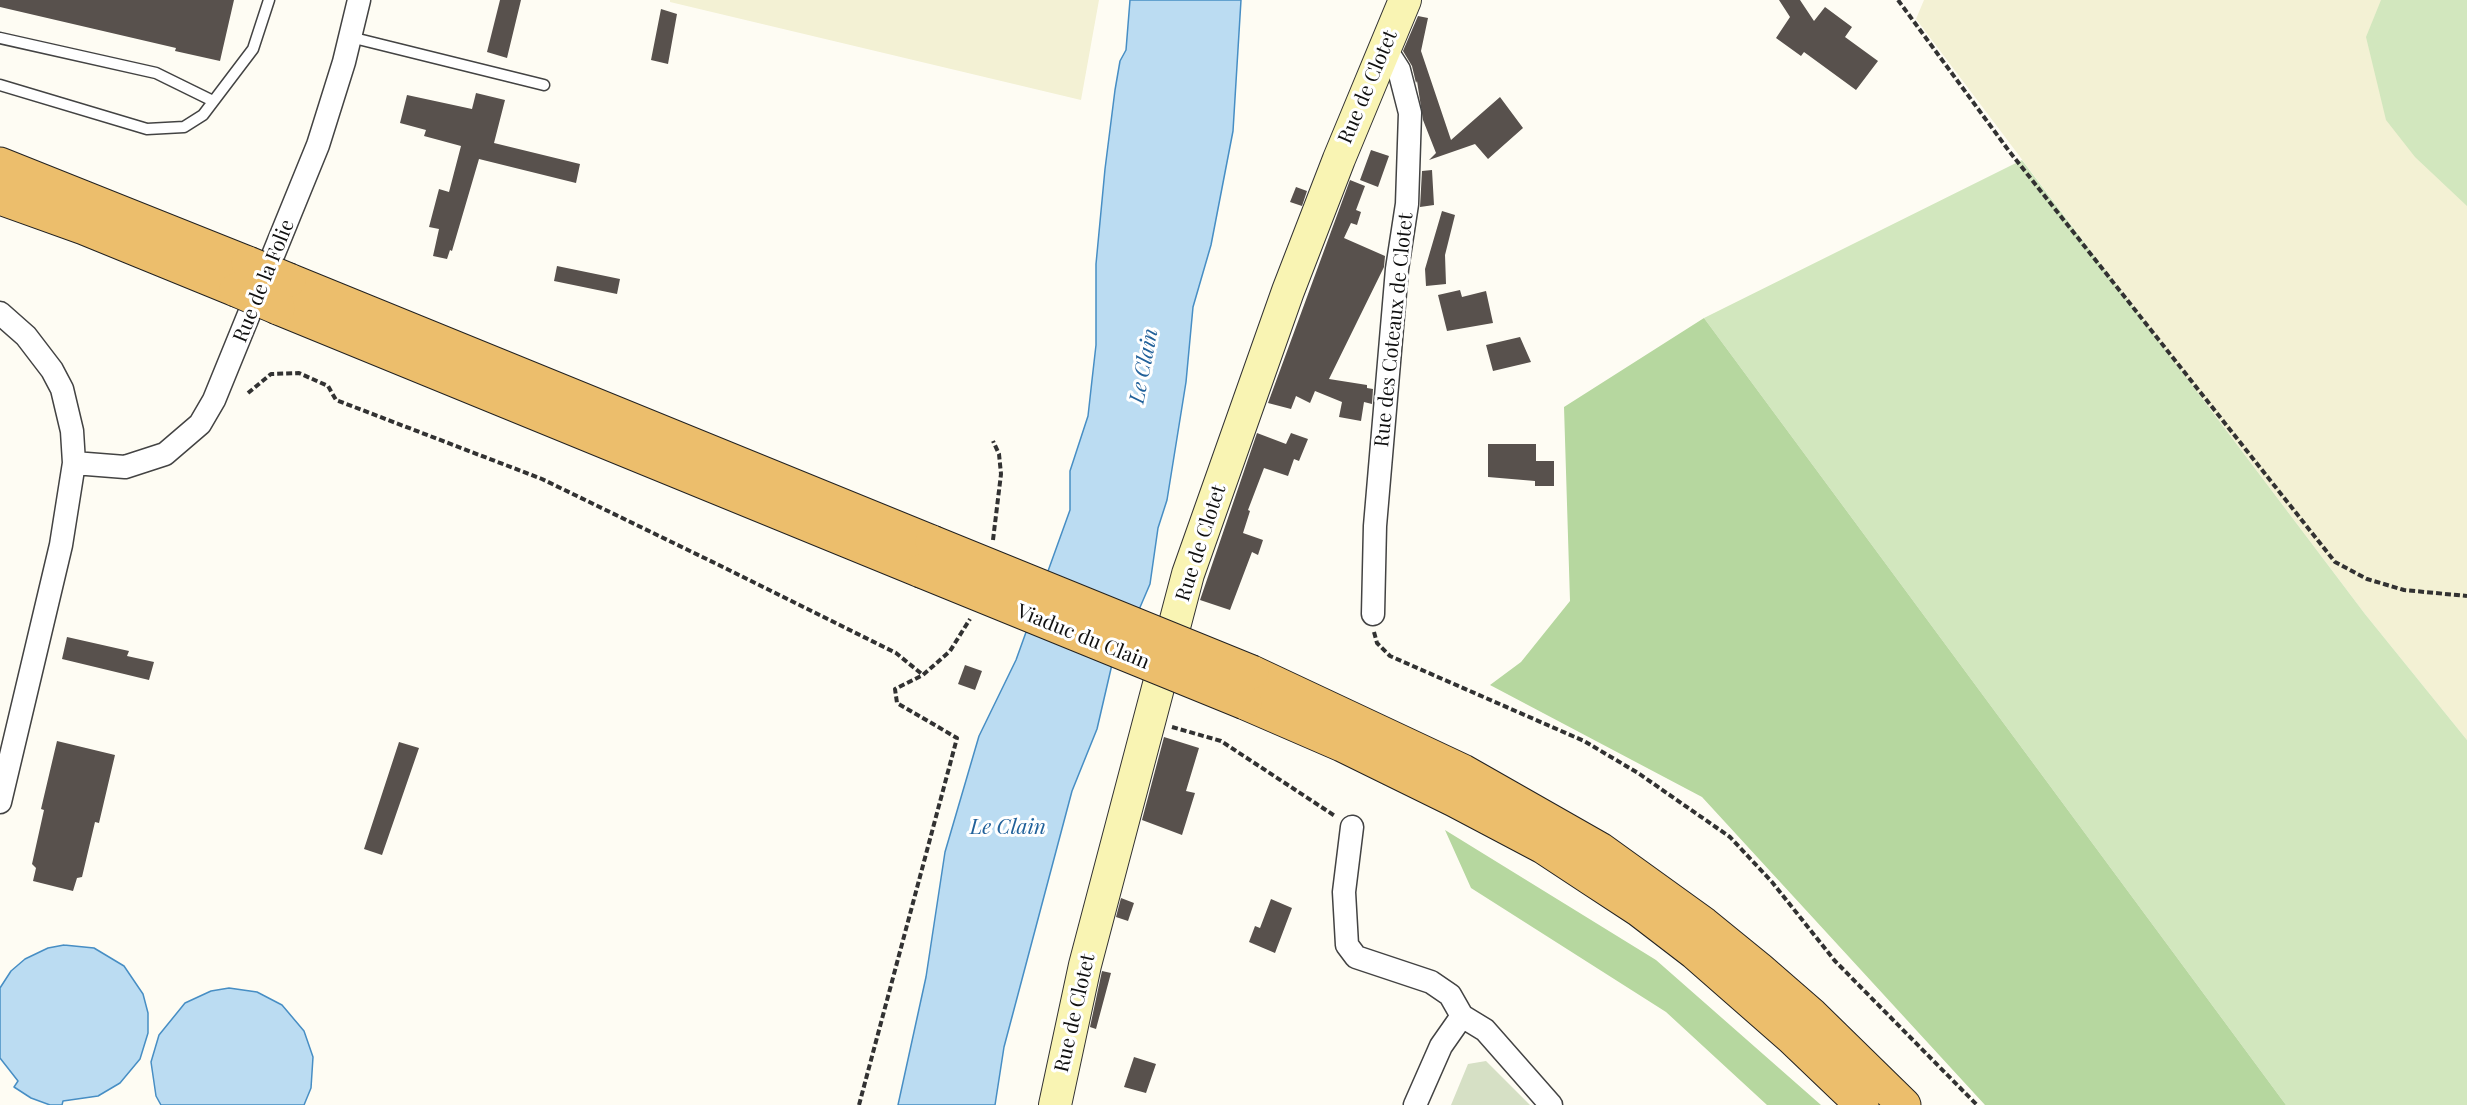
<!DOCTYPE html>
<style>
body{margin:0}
canvas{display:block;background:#fefcf3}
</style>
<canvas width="2467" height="1105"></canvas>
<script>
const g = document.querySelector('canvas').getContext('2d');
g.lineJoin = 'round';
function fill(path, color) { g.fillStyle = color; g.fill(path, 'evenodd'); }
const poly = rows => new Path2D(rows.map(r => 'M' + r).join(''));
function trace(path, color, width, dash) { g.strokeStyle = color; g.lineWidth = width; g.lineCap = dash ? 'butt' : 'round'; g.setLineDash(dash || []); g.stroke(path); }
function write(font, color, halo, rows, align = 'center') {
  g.font = font + ' "Playfair Display",serif'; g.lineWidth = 6; g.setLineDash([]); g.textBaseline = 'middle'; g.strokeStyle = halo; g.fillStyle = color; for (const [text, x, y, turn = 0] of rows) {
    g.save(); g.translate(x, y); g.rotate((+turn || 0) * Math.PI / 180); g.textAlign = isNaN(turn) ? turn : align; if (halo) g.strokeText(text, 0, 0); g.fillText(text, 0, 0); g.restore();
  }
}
const farmland = poly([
 [670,0,1099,0,1081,100,670,2],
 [1924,0,2467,0,2467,740,2365,614,1916,19]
]);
const green = poly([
 [2381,0,2467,0,2467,206,2415,157,2386,120,2366,37],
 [2022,160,2365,614,2467,740,2467,1105,2286,1105,1704,318]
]);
const forest = poly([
 [1704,318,2286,1105,1985,1105,1702,797,1490,685,1521,662,1570,601,1564,407],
 [1445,830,1656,960,1821,1105,1767,1105,1666,1012,1471,888]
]);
const cemetery = poly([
 [1486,1061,1530,1105,1451,1105,1468,1064]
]);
const water = poly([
 [1130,0,1241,0,1233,131,1211,245,1193,307,1186,382,1167,500,1158,528,1150,584,1126,640,1113,660,1097,729,1072,791,1004,1047,995,1105,898,1105,926,977,945,852,979,736,1016,660,1070,510,1070,471,1088,416,1092,380,1096,345,1096,264,1105,169,1115,90,1120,61,1126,50,1130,0],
 [64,945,94,948,124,966,143,994,148,1013,148,1033,140,1059,120,1083,98,1096,63,1101,62,1105,50,1105,31,1098,14,1087,18,1081,0,1058,0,988,11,971,25,959,48,948,64,945],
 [229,988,257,992,282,1005,304,1031,313,1057,311,1088,304,1105,161,1105,156,1096,151,1062,159,1035,185,1003,211,991,229,988]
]);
const building = poly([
 [0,0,234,0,220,61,175,51,176,48,0,7],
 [500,0,521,0,507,58,487,52],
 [1779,0,1800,0,1814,21,1825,7,1852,27,1845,37,1878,61,1856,90,1804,52,1801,56,1776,38,1790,17],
 [661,9,677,14,668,64,651,60],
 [1418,16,1428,18,1421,51,1451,140,1500,97,1523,128,1488,159,1475,144,1429,160,1436,153,1423,120,1417,81,1416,83,1412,66,1403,51],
 [476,93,505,100,494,143,580,164,576,183,479,159,452,251,450,250,447,259,433,256,439,229,429,227,439,189,449,192,461,146,424,136,426,130,400,123,407,95,472,109],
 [1371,150,1389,156,1378,187,1360,180],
 [1432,170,1434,205,1420,207,1422,171],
 [1350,180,1365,186,1356,210,1361,212,1357,225,1351,223,1344,238,1385,256,1384,267,1329,379,1367,385,1367,388,1373,389,1372,404,1364,402,1361,421,1339,417,1342,402,1315,391,1310,403,1296,396,1291,409,1268,403],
 [1296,187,1307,191,1302,206,1290,202],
 [1442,211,1455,215,1445,255,1446,284,1426,286,1425,269],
 [557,266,620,279,617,294,554,281],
 [1460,290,1462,297,1486,291,1493,323,1447,331,1438,295],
 [1520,337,1531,362,1493,371,1486,345],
 [1257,433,1286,444,1291,433,1308,439,1299,461,1294,459,1288,476,1264,468,1248,510,1250,511,1243,533,1263,540,1258,555,1252,552,1230,610,1200,600],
 [1488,444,1536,444,1536,461,1554,461,1554,486,1535,486,1535,481,1488,477],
 [67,637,129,651,127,656,154,662,149,680,62,659],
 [965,665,982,671,975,690,958,684],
 [1164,737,1199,748,1186,791,1195,793,1182,835,1142,820],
 [57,741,115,755,99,823,95,822,82,877,77,878,73,891,33,881,36,868,32,864,44,810,41,809],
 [399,742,419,748,382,855,364,849],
 [1121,898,1134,903,1128,921,1116,917],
 [1271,899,1292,908,1275,953,1249,942,1255,926,1260,928],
 [1102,971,1111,973,1096,1029,1090,1027],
 [1134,1057,1156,1064,1146,1093,1124,1087]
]);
const path = poly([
 [1898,0,2009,151,2335,562,2367,579,2404,590,2467,596],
 [248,393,271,374,299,373,328,386,336,400,542,479,725,568,896,653,923,675],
 [993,540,1001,474,999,454,993,441],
 [1374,632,1377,643,1390,656,1584,741,1638,773,1730,837,1772,882,1835,961,1977,1105],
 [1172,727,1221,741,1335,816],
 [859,1105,957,738,897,703,895,689,923,675,950,651,970,619]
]);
const service = poly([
 [350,37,544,85],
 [0,38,156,73,213,101],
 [0,85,147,129,184,127,203,115,253,49,269,0]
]);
const minor = poly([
 [0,313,26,336,52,370,62,389,72,431,74,463,61,545,0,802],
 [74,463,125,467,165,454,200,424,214,400,318,145,344,62,359,0],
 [1373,614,1375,526,1397,269,1407,204,1410,113,1399,70,1392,59,1383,54],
 [1352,827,1344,892,1347,945,1356,957,1431,982,1450,995,1462,1016,1441,1046,1415,1105],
 [1462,1016,1485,1030,1551,1105]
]);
const secondary = poly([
 [1055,1105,1085,965,1188,574,1288,291,1339,159,1405,0]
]);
const trunk = poly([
 [0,164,248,263],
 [0,198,84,228,236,290],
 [289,280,932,542],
 [278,308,921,571],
 [1252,672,1463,771,1600,849,1704,924,1758,968,1812,1015,1904,1105],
 [1245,703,1342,745,1454,800,1543,847,1590,878,1639,910,1695,953,1792,1038,1862,1105]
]);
const trunkBridge = poly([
 [248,263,289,280],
 [236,290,278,308],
 [932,542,1252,672],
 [921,571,1245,703]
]);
const streetNames = [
 ["Rue de Clotet",1368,87,-67],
 ["Rue de la Folie",264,281,-68],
 ["Rue des Coteaux de Clotet",1394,330,-84],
 ["Rue de Clotet",1201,543,-72],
 ["Viaduc du Clain",1083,637,22],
 ["Rue de Clotet",1075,1013,-77]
];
const waterNames = [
 ["Le Clain",1144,366,-79],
 ["Le Clain",1008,827]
];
fill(farmland, '#f3f1d4');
fill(green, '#d2e7be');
fill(forest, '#b6d79f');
fill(cemetery, '#d6e0c5');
fill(water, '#bbdcf2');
trace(water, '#478ec4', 1.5);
fill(building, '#58514d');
trace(service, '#434343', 13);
trace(minor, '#434343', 25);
trace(secondary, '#323232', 34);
trace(trunk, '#212121', 35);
trace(path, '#323232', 4, [6, 3]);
trace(service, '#fff', 10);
trace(minor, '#fff', 22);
trace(secondary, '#f9f4b3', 32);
trace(trunk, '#ecbe6c', 33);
trace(trunkBridge, '#212121', 35, []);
trace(trunkBridge, '#ecbe6c', 33);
write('20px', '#101010', '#fff', streetNames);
write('italic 21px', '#21619a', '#fff', waterNames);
</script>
